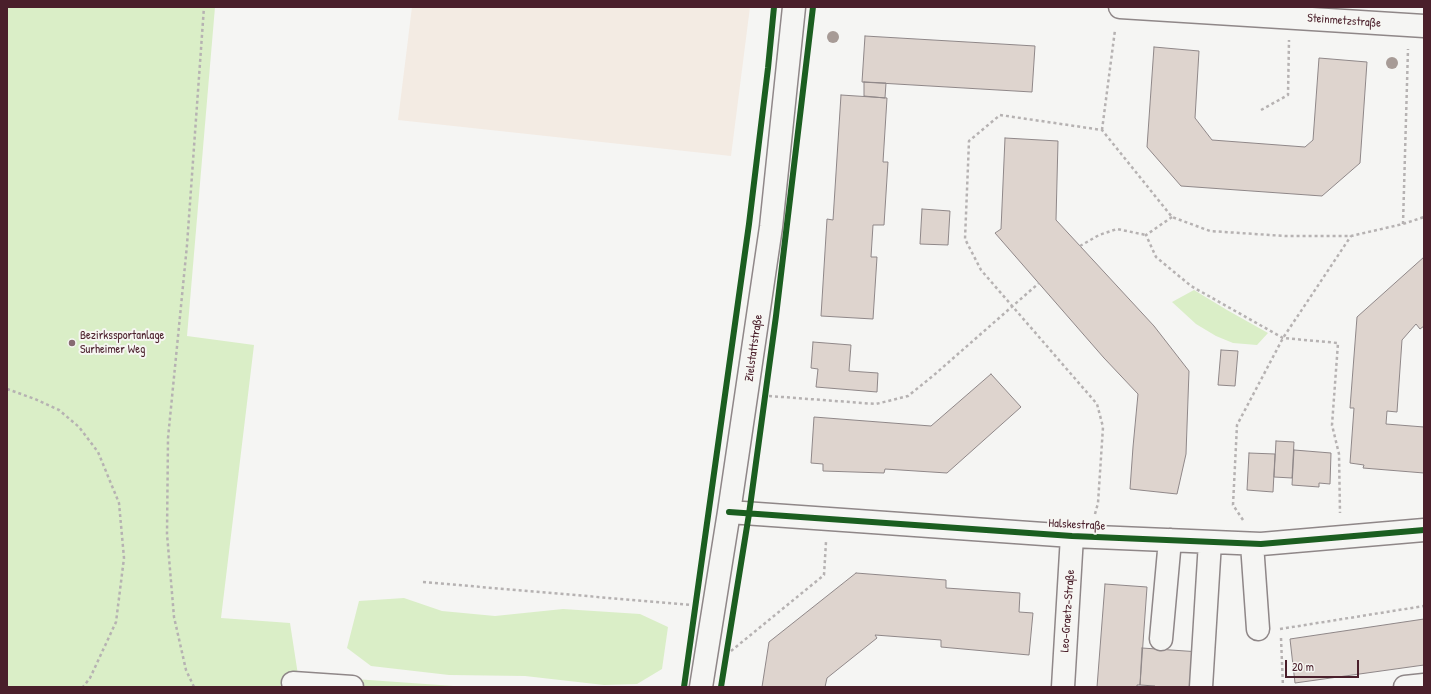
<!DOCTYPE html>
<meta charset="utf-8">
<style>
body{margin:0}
#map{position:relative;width:1431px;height:694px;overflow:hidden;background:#f5f5f3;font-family:"Patrick Hand",sans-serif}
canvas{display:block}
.frame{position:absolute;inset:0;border:8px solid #4a1f2b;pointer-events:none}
.scale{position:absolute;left:1285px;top:660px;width:74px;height:18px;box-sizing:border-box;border:2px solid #4a1f2b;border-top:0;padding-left:5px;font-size:12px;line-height:14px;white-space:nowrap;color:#4a1f2b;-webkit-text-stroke:3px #f6f6f2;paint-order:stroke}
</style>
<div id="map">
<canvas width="1431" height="694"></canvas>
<div class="frame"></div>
<div class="scale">20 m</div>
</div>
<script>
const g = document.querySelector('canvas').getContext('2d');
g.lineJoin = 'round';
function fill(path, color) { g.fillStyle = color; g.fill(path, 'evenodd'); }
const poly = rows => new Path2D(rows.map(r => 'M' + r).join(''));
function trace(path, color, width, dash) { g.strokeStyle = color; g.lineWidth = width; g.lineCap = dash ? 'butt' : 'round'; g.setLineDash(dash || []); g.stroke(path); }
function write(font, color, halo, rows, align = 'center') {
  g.font = font + ' "Patrick Hand",sans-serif'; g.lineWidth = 4; g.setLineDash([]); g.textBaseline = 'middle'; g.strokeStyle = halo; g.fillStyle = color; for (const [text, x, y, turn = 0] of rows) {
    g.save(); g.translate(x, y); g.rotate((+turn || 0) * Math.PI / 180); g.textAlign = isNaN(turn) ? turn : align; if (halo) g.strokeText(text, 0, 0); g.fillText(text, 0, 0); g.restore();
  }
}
const built = poly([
 [412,7,750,7,731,156,398,120]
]);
const green = poly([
 [7,7,215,7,187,336,254,345,221,618,290,623,298,675,468,687,7,687],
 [1194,290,1227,310,1268,333,1257,345,1233,343,1216,336,1196,324,1172,302],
 [404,598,442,611,495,616,563,609,640,614,668,627,662,669,637,684,604,685,525,676,449,675,371,666,347,648,359,601]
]);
const building = poly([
 [865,36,1035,46,1032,92,862,82,865,36],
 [1154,47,1199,51,1195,118,1212,140,1305,147,1313,140,1319,58,1367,62,1360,163,1322,196,1181,186,1147,147,1154,47],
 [864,82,886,83,885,98,864,96,864,82],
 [841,95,887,98,883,162,888,162,884,225,873,225,871,257,877,257,873,319,821,316,827,219,833,220,841,95],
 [1005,138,1058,141,1056,220,1154,326,1189,371,1186,454,1177,494,1130,489,1133,447,1138,394,1104,358,995,233,1001,229,1005,138],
 [922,209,950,211,948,245,920,244,922,209],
 [1424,257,1424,326,1420,329,1416,324,1402,340,1397,412,1387,411,1386,424,1424,427,1424,473,1363,468,1364,465,1350,463,1354,408,1350,408,1357,317,1424,257],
 [813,342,851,345,849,371,878,373,877,392,816,387,818,369,811,368,813,342],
 [1221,350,1238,351,1235,386,1218,385,1221,350],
 [991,374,1021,407,947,473,885,469,884,473,823,471,823,464,811,463,814,417,931,426,991,374],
 [1276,441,1294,442,1292,478,1274,477,1276,441],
 [1294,450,1331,453,1330,484,1319,483,1319,487,1292,485,1294,450],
 [1249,453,1275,454,1273,492,1247,490,1249,453],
 [856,573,946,580,946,588,1020,593,1019,612,1033,613,1029,655,941,647,941,640,875,635,877,638,827,678,825,687,762,687,769,642,856,573],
 [1105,584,1147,587,1140,685,1137,685,1137,687,1097,687,1105,584],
 [1424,619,1424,665,1295,683,1290,639,1424,619],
 [1142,648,1200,652,1197,687,1155,687,1155,686,1140,685,1142,648]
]);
const path = poly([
 [1261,110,1288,95,1289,40],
 [1102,130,1115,30],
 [1172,217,1146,235,1156,257,1191,286,1283,338,1338,343,1332,425,1339,454,1340,513],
 [1403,224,1408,49],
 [1080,246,1099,235,1117,229,1146,235],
 [7,389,35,399,59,410,79,427,98,452,119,503,124,558,116,622,90,678,83,687],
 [769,396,876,404,908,396,934,375,1039,283],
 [1095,514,1098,503,1103,427,1097,404,981,270,965,239,969,141,1000,115,1102,130,1172,217,1210,231,1285,236,1351,236,1403,224,1424,217],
 [1243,520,1233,505,1237,425,1283,338,1351,236],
 [423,582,691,605],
 [1280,629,1424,606],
 [1281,638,1283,687],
 [731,651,824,575,826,542],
 [194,687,186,670,174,617,167,534,168,438,187,245,204,7]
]);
const minor = poly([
 [1120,7,1424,26],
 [729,512,1072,536,1261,544,1424,530],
 [1252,544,1258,629],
 [1161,639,1170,540],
 [293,683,352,687],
 [701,687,729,512,771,227,794,7],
 [1063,687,1072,536],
 [1201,687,1210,542],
 [1405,687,1424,685]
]);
const cycleway = poly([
 [729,512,1072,536,1261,544,1424,530],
 [684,687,749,224,768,68,774,7],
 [721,687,749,514,776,316,813,7]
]);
const trees = [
 [833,37],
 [1392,63]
];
const markers = [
 [72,343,4,"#866a71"]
];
const streetNames = [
 ["Steinmetzstraße",1344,21,4],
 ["Zielstattstraße",754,348,-82],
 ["Halskestraße",1077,525,3],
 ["Leo-Graetz-Straße",1068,611,-86]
];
const poiNames = [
 ["Bezirkssportanlage",80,336],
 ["Surheimer Weg",80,350]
];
fill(built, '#f3ebe3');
fill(green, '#daeec7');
fill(building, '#ded4ce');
trace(building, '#8f8788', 1);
trace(minor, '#8f8788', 25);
trace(path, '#b6b2b2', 2.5, [3, 3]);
trace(minor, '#f5f5f3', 22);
trace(cycleway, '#1b5e20', 6);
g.fillStyle = '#a79b96';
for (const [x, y] of trees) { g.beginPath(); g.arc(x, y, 6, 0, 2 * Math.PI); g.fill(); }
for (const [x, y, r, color] of markers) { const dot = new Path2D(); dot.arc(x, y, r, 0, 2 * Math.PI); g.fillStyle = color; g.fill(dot); trace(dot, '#f6f6f2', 1.5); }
write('12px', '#4a1f2b', '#f6f6f2', streetNames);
write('12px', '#4a1f2b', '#f6f6f2', poiNames, 'left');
</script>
